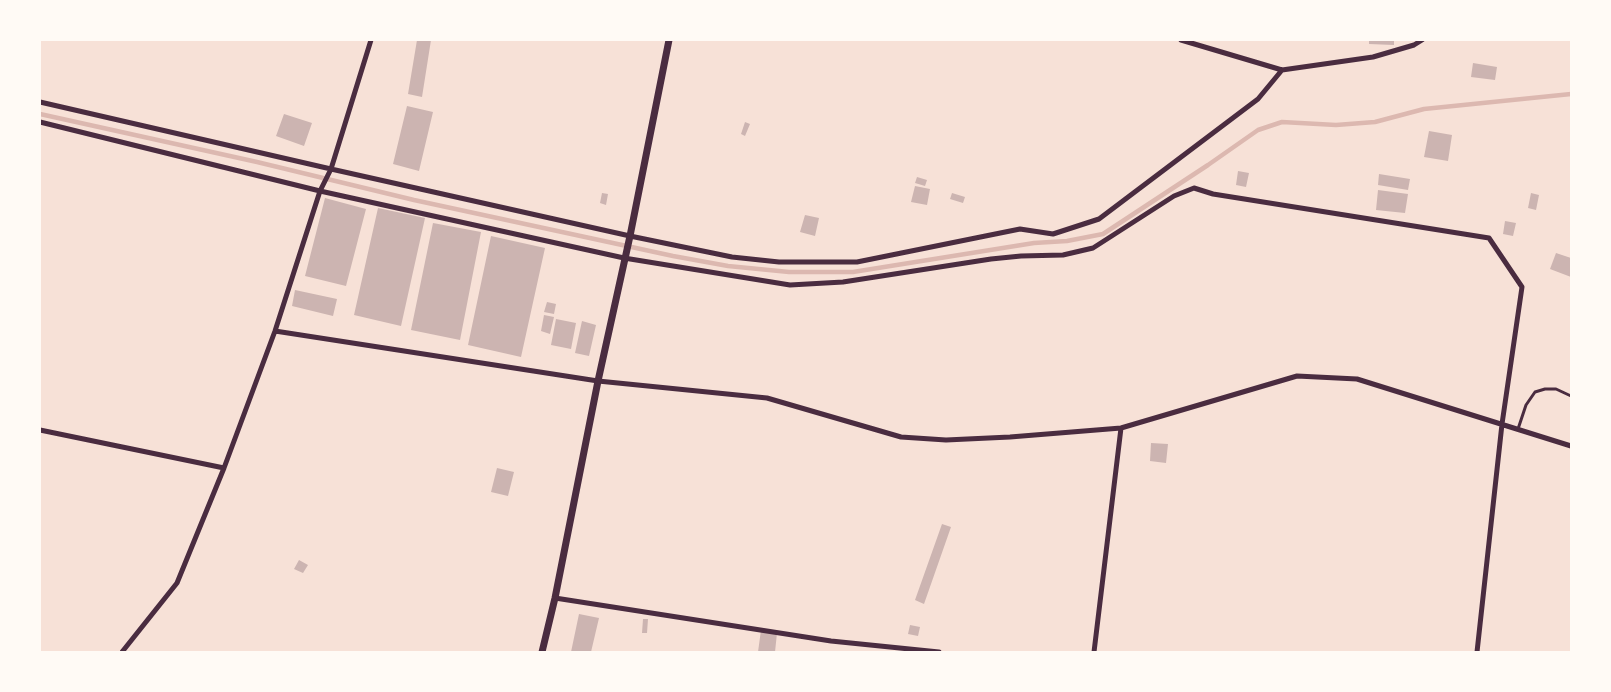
<!DOCTYPE html>
<style>
body{margin:0}
#map{position:relative;width:1611px;height:692px;overflow:hidden;background:#f7e1d7;font-family:"PT Sans Narrow",sans-serif}
canvas{display:block}
.frame{position:absolute;inset:0;border:41px solid #fffaf5;pointer-events:none}
</style>
<div id="map">
<canvas width="1611" height="692"></canvas>
<div class="frame"></div>
</div>
<script>
const g = document.querySelector('canvas').getContext('2d');
g.lineJoin = 'round';
const poly = rows => new Path2D(rows.map(r => 'M' + r).join(''));
function trace(path, color, width, dash) { g.strokeStyle = color; g.lineWidth = width; g.lineCap = dash ? 'butt' : 'round'; g.setLineDash(dash || []); g.stroke(path); }
function fill(path, color) { g.fillStyle = color; g.fill(path, 'evenodd'); }
const stream = poly([
 [40,114,257,162,414,200,673,256,728,266,789,272,853,272,1034,243,1067,241,1103,234,1208,165,1258,130,1282,122,1336,125,1375,122,1424,109,1571,94]
]);
const building = poly([
 [417,40,431,40,422,97,408,94],
 [1369,40,1394,40,1394,45,1369,44],
 [1473,63,1497,67,1495,80,1471,77],
 [407,106,433,112,419,171,393,164],
 [284,114,312,123,304,146,276,136],
 [745,122,750,124,745,136,741,134],
 [1429,131,1452,135,1448,161,1424,157],
 [1238,171,1249,173,1246,187,1236,185],
 [1379,174,1410,179,1408,190,1378,185],
 [917,177,927,180,925,186,915,183],
 [915,186,930,189,927,205,911,202],
 [1378,190,1408,194,1405,213,1376,210],
 [602,193,608,194,606,205,600,203],
 [952,193,965,197,963,203,950,199],
 [1531,193,1539,195,1536,210,1528,208],
 [325,198,366,209,346,286,305,276],
 [378,208,425,218,401,326,354,315],
 [805,215,819,218,815,236,800,232],
 [1505,221,1516,223,1513,236,1503,234],
 [433,223,481,232,460,340,411,330],
 [491,236,545,248,521,357,468,345],
 [1556,253,1571,258,1571,277,1550,269],
 [295,290,337,299,333,316,292,306],
 [547,302,556,304,554,314,544,312],
 [544,315,554,317,550,334,541,331],
 [556,319,576,323,571,349,551,345],
 [582,321,596,325,589,356,575,353],
 [1151,443,1168,444,1166,463,1150,461],
 [497,468,514,472,508,496,491,492],
 [942,524,951,527,924,604,915,600],
 [299,560,308,565,303,573,294,569],
 [579,614,599,618,591,652,571,652],
 [643,619,648,619,647,633,642,633],
 [910,625,920,627,918,636,908,634],
 [761,630,777,633,775,652,758,652]
]);
const service = poly([
 [1518,429,1526,405,1535,392,1545,389,1556,389,1571,396]
]);
const minor = poly([
 [1181,40,1282,70,1373,57,1414,45,1422,40],
 [40,102,331,169,630,236,732,257,779,262,857,262,1020,229,1053,234,1099,219,1258,99,1282,70],
 [40,122,320,191,624,258,790,285,843,282,991,259,1021,256,1063,255,1093,248,1174,196,1194,188,1213,194,1489,238,1522,287,1502,424,1477,652],
 [275,331,598,381,767,398,901,437,946,440,1010,437,1121,428,1297,376,1357,379,1571,446],
 [40,430,224,468],
 [555,598,831,641,939,652],
 [122,652,177,583,224,468,275,331,320,191,331,169,371,40],
 [1094,652,1121,428]
]);
const tertiary = poly([
 [542,652,555,598,598,381,630,236,669,40]
]);
trace(stream, '#dcb8b0', 4.5);
fill(building, '#ccb4b1');
trace(service, '#4a2c40', 3);
trace(minor, '#4a2c40', 5);
trace(tertiary, '#4a2c40', 7);
</script>
